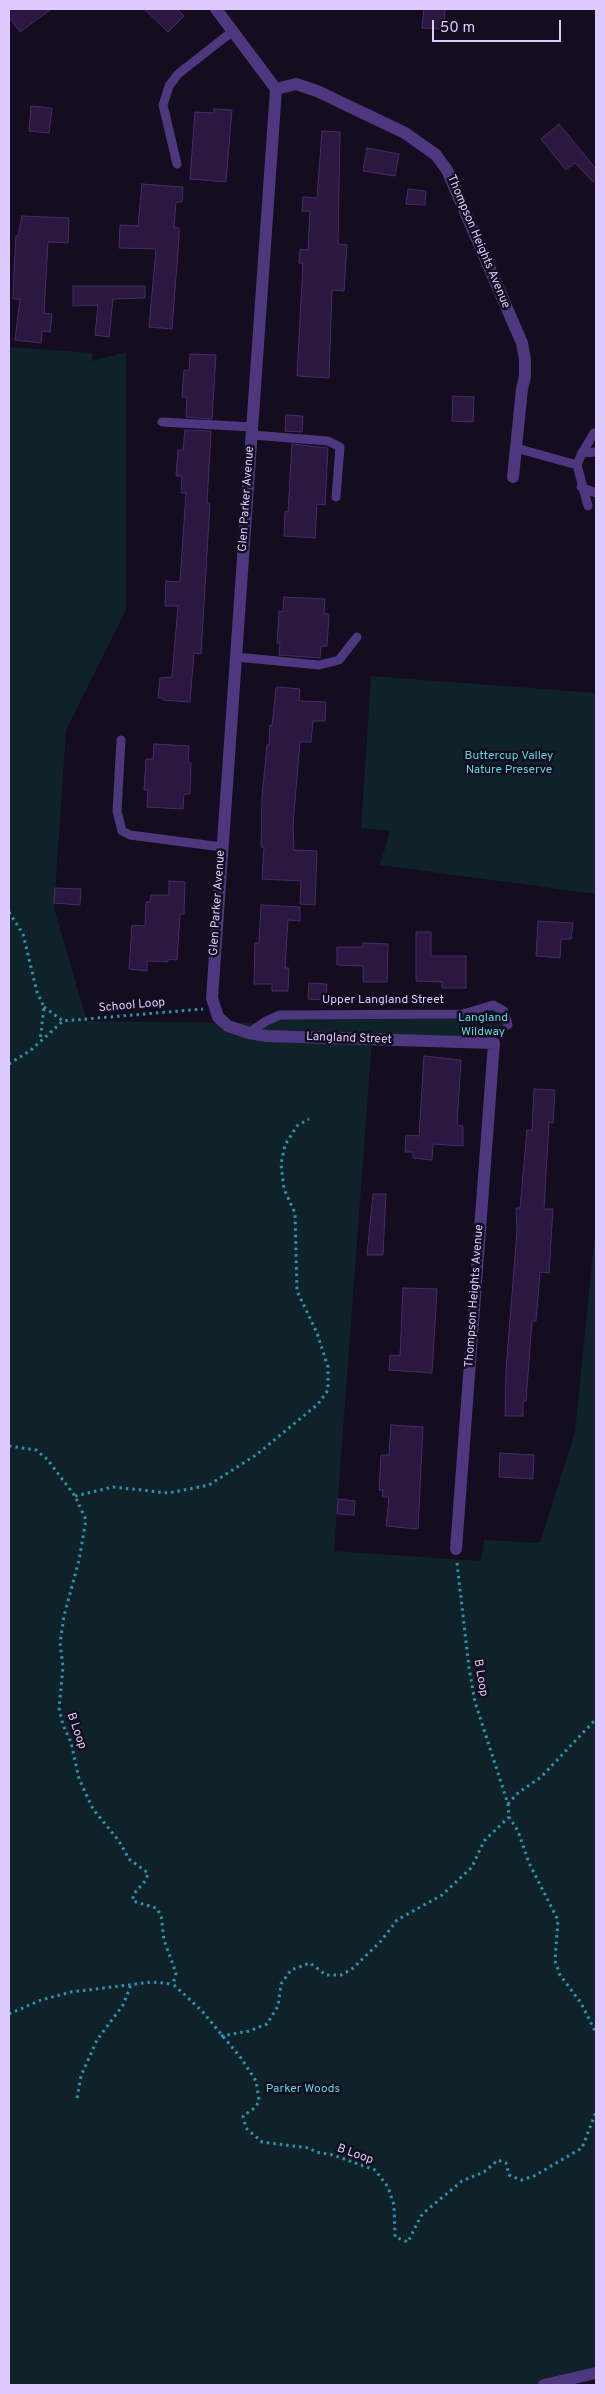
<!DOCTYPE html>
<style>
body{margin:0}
#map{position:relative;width:605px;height:2394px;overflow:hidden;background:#140c1f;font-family:Overpass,sans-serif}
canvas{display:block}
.frame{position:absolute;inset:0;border:10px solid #dfcaff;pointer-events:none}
.scale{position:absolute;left:432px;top:20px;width:129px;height:22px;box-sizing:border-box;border:2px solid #dfcaff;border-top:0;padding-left:6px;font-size:15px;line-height:18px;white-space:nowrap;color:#dfcaff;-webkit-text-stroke:4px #140c1f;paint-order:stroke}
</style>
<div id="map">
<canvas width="605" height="2394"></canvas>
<div class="frame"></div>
<div class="scale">50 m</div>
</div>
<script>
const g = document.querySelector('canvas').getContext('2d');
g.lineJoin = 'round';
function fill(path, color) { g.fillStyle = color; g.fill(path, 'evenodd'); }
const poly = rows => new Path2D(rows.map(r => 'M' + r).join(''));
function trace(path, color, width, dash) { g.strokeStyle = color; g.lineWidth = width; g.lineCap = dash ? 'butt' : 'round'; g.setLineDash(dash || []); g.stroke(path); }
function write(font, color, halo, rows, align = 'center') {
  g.font = font + ' Overpass,sans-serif'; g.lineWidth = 5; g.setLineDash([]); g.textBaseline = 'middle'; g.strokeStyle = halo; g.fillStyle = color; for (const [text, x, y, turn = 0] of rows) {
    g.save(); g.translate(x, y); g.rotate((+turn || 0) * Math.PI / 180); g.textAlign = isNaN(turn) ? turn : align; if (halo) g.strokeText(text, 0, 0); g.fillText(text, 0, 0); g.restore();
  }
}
const green = poly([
 [9,347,92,353,92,361,126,352,126,610,66,731,54,908,87,1021,262,1023,280,1015,463,1014,483,1006,504,1011,508,1025,499,1033,494,1043,372,1040,334,1551,481,1561,484,1540,540,1543,575,1432,596,1222,596,2373,544,2385,9,2385],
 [371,676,596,693,596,894,380,865,390,831,361,828]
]);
const building = poly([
 [9,9,51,9,20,32,9,17,9,9],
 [144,9,177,9,184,16,168,32,144,9],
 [424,9,445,9,444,29,422,28,424,9],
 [31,106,52,108,49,133,29,131,31,106],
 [214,109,232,110,226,182,190,179,195,112,214,113,214,109],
 [559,124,596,169,596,179,593,182,575,163,566,170,541,139,559,124],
 [322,131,340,132,338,244,347,245,344,291,332,290,329,378,297,376,303,263,299,263,300,249,308,250,310,211,302,211,303,197,317,198,322,131],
 [367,148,399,154,395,176,363,171,367,148],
 [142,184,183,187,182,202,176,202,174,227,179,228,179,239,172,329,149,327,156,249,119,248,120,225,138,226,142,184],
 [408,189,426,191,425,205,406,204,408,189],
 [22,216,69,218,68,243,48,242,44,313,52,314,50,332,42,331,41,343,15,340,20,299,13,299,14,271,16,236,18,236,22,216],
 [73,286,145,286,145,298,113,299,109,337,95,335,98,305,73,306,73,286],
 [190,354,216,355,212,419,186,417,187,397,182,397,184,370,189,371,190,354],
 [453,396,474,397,473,422,452,421,453,396],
 [286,415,303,416,302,432,285,431,286,415],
 [185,430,211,431,207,503,210,503,201,654,194,653,190,702,163,700,164,698,158,698,160,678,172,677,178,606,165,606,166,581,180,582,186,493,181,493,182,476,176,476,178,450,183,450,185,430],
 [292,444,328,448,325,505,317,504,315,538,284,536,285,511,288,512,292,444],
 [284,597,325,599,324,614,329,614,327,646,321,646,320,658,279,655,280,643,277,643,279,611,283,612,284,597],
 [278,687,300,689,299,701,326,702,325,721,313,721,311,742,300,742,293,825,294,850,317,851,315,905,300,904,301,881,262,879,264,847,261,847,262,797,267,745,269,745,270,725,272,726,276,688,278,687],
 [154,744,189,746,188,763,191,763,190,794,184,794,183,809,147,807,148,790,144,790,146,759,153,759,154,744],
 [169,881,185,882,184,914,180,914,177,960,168,959,168,962,147,961,147,971,129,969,132,925,145,926,146,902,150,902,151,895,169,895,169,881],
 [55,888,81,889,80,905,54,903,55,888],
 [261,905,300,907,300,921,288,920,285,968,289,968,288,991,272,991,272,984,254,984,255,943,259,943,261,905],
 [538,921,573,923,571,939,561,939,560,958,536,956,538,921],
 [416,932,431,932,431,956,466,956,466,988,442,988,442,982,416,981,416,932],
 [363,943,388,944,387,982,363,982,363,966,337,965,337,947,363,947,363,943],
 [309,983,327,984,326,1000,308,999,309,983],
 [424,1056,461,1060,457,1125,463,1126,463,1146,433,1144,432,1160,413,1158,413,1152,405,1152,406,1135,419,1136,424,1056],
 [534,1089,555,1090,553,1123,549,1122,544,1209,553,1209,549,1273,540,1272,536,1321,532,1321,526,1401,523,1401,523,1416,505,1416,506,1370,517,1231,516,1208,520,1208,527,1130,532,1131,534,1089],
 [373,1194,386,1194,383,1255,367,1255,373,1194],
 [403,1288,437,1289,432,1373,389,1370,390,1355,400,1356,403,1288],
 [391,1425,423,1427,418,1529,386,1526,389,1497,382,1497,383,1490,379,1490,381,1455,389,1455,391,1425],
 [500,1453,534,1455,533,1479,499,1477,500,1453],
 [338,1499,355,1501,354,1515,337,1514,338,1499]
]);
const path = poly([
 [9,912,23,934,37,992,44,1007,40,1041],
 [44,1007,63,1021],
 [9,1064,31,1050,63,1021,203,1009],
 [9,1446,36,1450,47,1459,75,1496,86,1520,79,1560,64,1616,60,1643,63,1667,59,1708,63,1725,71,1742,79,1779,93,1809,119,1841,129,1859,148,1873,146,1880,133,1895,133,1901,156,1908,161,1915,164,1940,176,1973,173,1984,202,2011,241,2058,256,2081,259,2100,256,2107,243,2116,246,2128,262,2142,309,2148,316,2152,333,2155,375,2170,388,2187,394,2205,395,2237,408,2242,421,2216,427,2210,462,2181,484,2172,498,2160,506,2163,509,2175,521,2180,534,2176,582,2148,596,2112],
 [75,1496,113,1487,168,1493,209,1485,256,1455,318,1404,328,1390,328,1367,317,1333,297,1291,295,1213,284,1189,281,1164,285,1145,297,1126,309,1119],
 [457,1563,469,1668,475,1702,508,1804,509,1817,518,1831,529,1863,558,1920,555,1961,560,1975,581,2003,596,2033],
 [508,1804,518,1793,541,1777,596,1719],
 [9,2014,41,2000,71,1992,152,1982,173,1984],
 [221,2036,249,2031,267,2024,278,2006,281,1984,291,1970,310,1963,326,1975,341,1975,352,1969,381,1941,397,1920,442,1895,472,1867,484,1841,509,1817],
 [77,2098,81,2076,97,2040,123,2005,131,1985]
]);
const lane = poly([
 [177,164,163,105,169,86,178,74,233,31],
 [162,422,252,427],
 [252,435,328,441,340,447,336,497],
 [516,448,577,465,588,506],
 [582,453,596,452],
 [577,465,582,453,594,433],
 [581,487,596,493],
 [236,657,319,665,339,660,357,637],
 [121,740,117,811,122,831,130,835,222,847],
 [249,1033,266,1021,280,1015,463,1014,493,1005,504,1011,508,1025]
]);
const street = poly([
 [216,9,276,89,212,998,218,1017,228,1026,249,1033,266,1036,494,1043,456,1549],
 [276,89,296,84,317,91,405,133,436,155,447,170,522,343,525,360,525,376,522,389,513,477],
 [544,2385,596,2373]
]);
const streetNames = [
 ["Thompson Heights Avenue",478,242,67],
 ["Glen Parker Avenue",247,499,-86],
 ["Glen Parker Avenue",218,903,-86],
 ["Upper Langland Street",383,1001],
 ["School Loop",132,1006,-5],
 ["Langland Street",349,1039,2],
 ["Thompson Heights Avenue",475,1296,-86],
 ["B Loop",480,1678,80],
 ["B Loop",76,1731,71],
 ["B Loop",355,2155,20]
];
const parkNames = [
 ["Buttercup Valley",509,757],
 ["Nature Preserve",509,771],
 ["Langland",483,1019],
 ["Wildway",483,1033],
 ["Parker Woods",303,2090]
];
fill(green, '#0f2229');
fill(building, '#2b1840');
trace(building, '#492a6c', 1);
trace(path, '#2d93b0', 3, [2.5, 4]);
trace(lane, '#4d377e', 9);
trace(street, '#4d377e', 12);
write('12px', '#dfcaff', '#140c1f', streetNames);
write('12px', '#56dadf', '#140c1f', parkNames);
</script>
